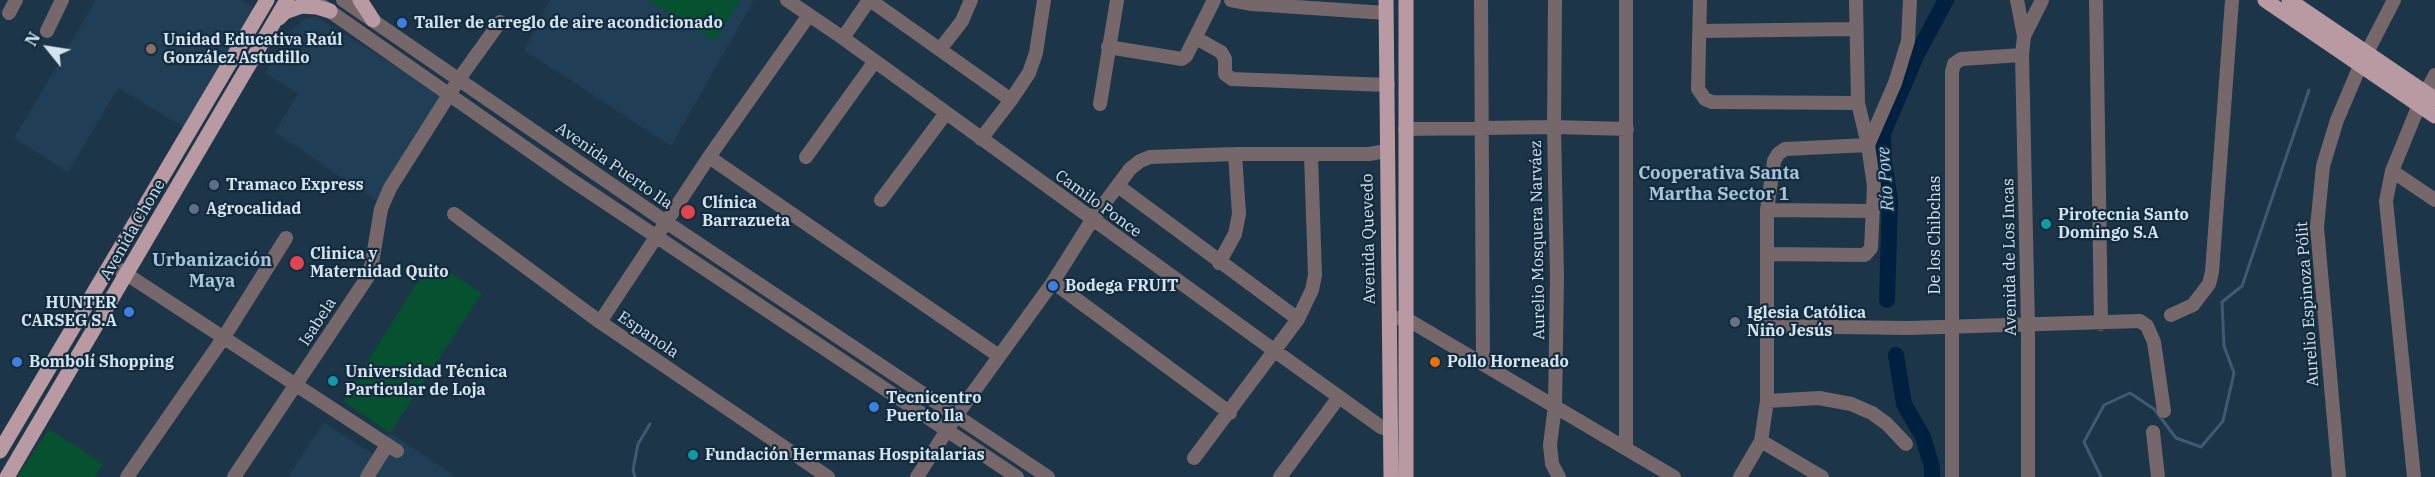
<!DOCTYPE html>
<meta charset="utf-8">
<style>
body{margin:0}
#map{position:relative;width:2435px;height:477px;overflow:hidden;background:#1c3548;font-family:"IBM Plex Serif",serif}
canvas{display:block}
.north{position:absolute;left:18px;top:18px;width:60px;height:60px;-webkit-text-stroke:4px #122b3d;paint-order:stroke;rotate:300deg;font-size:16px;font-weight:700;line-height:24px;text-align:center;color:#d4e3ef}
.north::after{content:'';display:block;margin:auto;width:21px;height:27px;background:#d4e3ef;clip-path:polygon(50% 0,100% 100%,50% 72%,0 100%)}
</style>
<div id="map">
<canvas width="2435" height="477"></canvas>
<div class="north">N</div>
</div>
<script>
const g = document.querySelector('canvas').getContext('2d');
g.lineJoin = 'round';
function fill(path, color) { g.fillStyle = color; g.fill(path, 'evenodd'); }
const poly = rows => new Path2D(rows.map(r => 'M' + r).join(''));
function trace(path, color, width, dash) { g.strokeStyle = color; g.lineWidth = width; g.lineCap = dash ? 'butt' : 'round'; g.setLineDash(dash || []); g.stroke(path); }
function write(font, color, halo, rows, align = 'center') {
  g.font = font + ' "IBM Plex Serif",serif'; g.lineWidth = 4.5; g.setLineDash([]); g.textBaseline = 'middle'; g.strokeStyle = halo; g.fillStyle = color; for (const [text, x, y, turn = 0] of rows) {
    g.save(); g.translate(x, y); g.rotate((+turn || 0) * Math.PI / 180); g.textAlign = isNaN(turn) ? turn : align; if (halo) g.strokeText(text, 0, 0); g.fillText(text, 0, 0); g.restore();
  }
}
const built = poly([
 [96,0,241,0,258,10,187,129,118,88,68,172,14,138],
 [550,0,754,0,671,146,524,50],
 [317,17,445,97,379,203,275,132,298,93,265,73,290,31,306,18],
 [324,422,374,455,390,433,456,477,288,477]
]);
const green = poly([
 [648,0,740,0,715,41],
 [431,260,482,293,390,433,343,401],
 [49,429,103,464,95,477,17,477]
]);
const stream = poly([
 [635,477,633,470,638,444,650,424],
 [2101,477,2084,442,2104,405,2130,393,2154,409,2176,438,2201,447,2223,421,2234,373,2224,346,2222,302,2242,286,2309,90]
]);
const river = poly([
 [1887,300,1890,200,1884,162,1883,133,1917,54,1946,0],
 [1896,355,1904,404,1923,437,1932,467,1932,477]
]);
const minor = poly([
 [343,0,666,222,1048,477],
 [787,0,843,38,1275,351,1381,427,1391,431],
 [870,0,1011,100],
 [1231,0,1252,4,1386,13],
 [1481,0,1483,364],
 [1555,0,1554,127,1557,278,1555,406,1550,445,1552,464,1559,477],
 [1700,0,1698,89,1705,99,1712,102,1858,103],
 [2017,0,2024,36,2022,55,2028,326,2028,477],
 [2096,0,2101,324],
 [321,5,570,179,1017,477],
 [9,13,16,0],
 [47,31,62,0],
 [1700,31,1855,29],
 [2024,36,2042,0],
 [843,38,869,0],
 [1196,38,1221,52,1225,59,1225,74,1232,79,1388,85],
 [1108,47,1182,59,1186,56,1214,0],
 [941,48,962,21,971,0],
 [1100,104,1117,0],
 [1405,129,1554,127,1627,129],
 [981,139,1011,100,1029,73,1036,53,1044,0],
 [709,157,999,356],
 [806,157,875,61],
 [2392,171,2435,200],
 [1118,186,1298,319],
 [881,200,946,113],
 [1767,210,1873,211],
 [454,214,600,322,828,477],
 [1767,254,1865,255,1871,248,1874,186,1868,145,1858,103,1856,0],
 [1219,263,1235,234,1239,214,1235,154],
 [111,264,397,451],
 [1053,282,1230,413],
 [2171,315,2193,305,2209,284,2212,272,2232,0],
 [1398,318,1405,318,1674,477],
 [600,322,709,157,809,15],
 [1766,326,1908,328,2140,321,2147,326,2154,342,2164,411],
 [1767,401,1819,398,1851,404,1872,413,1887,424,1906,444],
 [2153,432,2158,477],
 [1761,441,1822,477],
 [1626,447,1626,0],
 [1194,458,1298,319,1312,290,1315,275,1311,155],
 [127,477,224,337,286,238],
 [234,477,367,278,372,263,381,209,390,188,459,79,500,22],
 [367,477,387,445],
 [917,477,956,416,1053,282,1092,220,1130,169,1140,161,1150,157,1235,154,1369,154,1386,151],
 [1280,477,1339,397],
 [1740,477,1761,441,1767,401,1767,210,1774,161,1778,154,1785,149,1868,145,1895,83,1908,41,1910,0],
 [1952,477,1952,72,1954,64,1961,59,2022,55],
 [2339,477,2317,227,2323,166,2337,120,2360,66,2394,0],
 [2414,477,2386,201,2392,171,2419,105,2435,75]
]);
const major = poly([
 [360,0,373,20],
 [1386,0,1391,477],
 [1406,0,1406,477],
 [2265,0,2435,116],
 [2289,0,2435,99],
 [279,18,285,12,302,6,317,7,330,11],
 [0,451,267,0],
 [7,477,287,0]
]);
const markers = [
 [402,23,6,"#3f7fe0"],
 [151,49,6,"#8d6e63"],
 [214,185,6,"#5c6f8a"],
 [194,209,6,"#5c6f8a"],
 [688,212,8,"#e0444e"],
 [2046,224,6,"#0f9aa8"],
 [297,263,8,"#e0444e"],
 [1053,286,6,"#3f7fe0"],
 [129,312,6,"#3f7fe0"],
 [1735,322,6,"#6b7280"],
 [17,362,6,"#3f7fe0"],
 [1435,362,6,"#e8710a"],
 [333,381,6,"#0f9aa8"],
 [874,407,6,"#3f7fe0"],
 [693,455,6,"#0f9aa8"]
];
const poiNames = [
 ["Taller de arreglo de aire acondicionado",414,23],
 ["Unidad Educativa Raúl",163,40],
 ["González Astudillo",163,58],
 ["Tramaco Express",226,185],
 ["Clínica",702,203],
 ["Barrazueta",702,221],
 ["Agrocalidad",206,209],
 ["Pirotecnia Santo",2058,215],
 ["Domingo S.A",2058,233],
 ["Clinica y",310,254],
 ["Maternidad Quito",310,272],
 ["Bodega FRUIT",1065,286],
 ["HUNTER",117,303,"right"],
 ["CARSEG S.A",117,321,"right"],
 ["Iglesia Católica",1747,313],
 ["Niño Jesús",1747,331],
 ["Bombolí Shopping",29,362],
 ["Pollo Horneado",1447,362],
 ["Universidad Técnica",345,372],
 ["Particular de Loja",345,390],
 ["Tecnicentro",886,398],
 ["Puerto Ila",886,416],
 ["Fundación Hermanas Hospitalarias",705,455]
];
const streetNames = [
 ["Avenida Puerto Ila",614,166,35],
 ["Camilo Ponce",1098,204,36],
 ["Avenida Chone",133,230,-60],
 ["De los Chibchas",1935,235,-90],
 ["Avenida Quevedo",1369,239,-91],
 ["Aurelio Mosquera Narváez",1538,240,-91],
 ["Avenida de Los Incas",2010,257,-91],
 ["Aurelio Espinoza Pólit",2308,304,-94],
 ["Isabela",318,322,-57],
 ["Espanola",648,335,34]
];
const neighbourhoodNames = [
 ["Cooperativa Santa",1719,174],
 ["Martha Sector 1",1719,195],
 ["Urbanización",212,261],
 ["Maya",212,282]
];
const waterNames = [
 ["Río Pove",1886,179,-94]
];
fill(built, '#203f56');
fill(green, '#06512f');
trace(stream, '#405a74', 3);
trace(river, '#002040', 16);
trace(minor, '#76676b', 14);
trace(major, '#b99aa2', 15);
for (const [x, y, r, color] of markers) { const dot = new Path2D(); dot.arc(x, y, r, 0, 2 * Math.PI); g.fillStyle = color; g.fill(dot); trace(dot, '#122b3d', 2); }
write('bold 16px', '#d4e3ef', '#122b3d', poiNames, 'left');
write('16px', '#d4e3ef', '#122b3d', streetNames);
write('bold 18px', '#a6c3da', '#122b3d', neighbourhoodNames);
write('italic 18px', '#b2d3f6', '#122b3d', waterNames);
</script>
